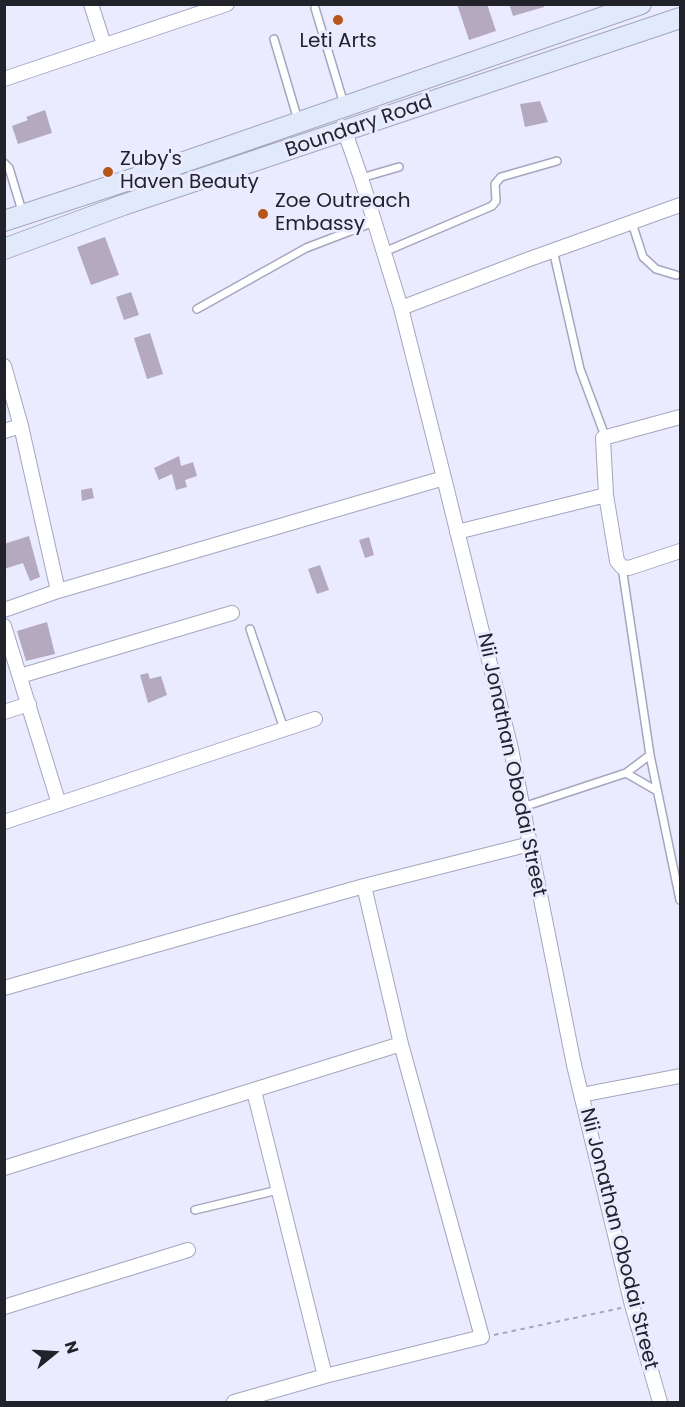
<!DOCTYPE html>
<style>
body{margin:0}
#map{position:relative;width:685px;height:1407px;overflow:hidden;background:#eaebff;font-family:Poppins,sans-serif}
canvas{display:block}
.frame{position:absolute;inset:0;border:6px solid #22222b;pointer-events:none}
.north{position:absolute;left:24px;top:1323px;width:60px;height:60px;-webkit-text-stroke:4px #eaebff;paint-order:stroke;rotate:72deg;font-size:16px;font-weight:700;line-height:24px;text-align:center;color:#22222b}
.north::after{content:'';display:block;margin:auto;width:21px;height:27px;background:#22222b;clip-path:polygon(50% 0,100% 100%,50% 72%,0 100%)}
</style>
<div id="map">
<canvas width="685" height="1407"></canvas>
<div class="frame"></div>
<div class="north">N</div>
</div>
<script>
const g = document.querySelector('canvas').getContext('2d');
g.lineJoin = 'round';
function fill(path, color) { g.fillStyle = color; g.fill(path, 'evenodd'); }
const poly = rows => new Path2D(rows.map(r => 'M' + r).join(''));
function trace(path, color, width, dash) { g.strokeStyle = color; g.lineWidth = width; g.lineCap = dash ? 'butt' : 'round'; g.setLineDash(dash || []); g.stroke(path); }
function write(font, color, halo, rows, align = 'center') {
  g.font = font + ' Poppins,sans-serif'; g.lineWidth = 6; g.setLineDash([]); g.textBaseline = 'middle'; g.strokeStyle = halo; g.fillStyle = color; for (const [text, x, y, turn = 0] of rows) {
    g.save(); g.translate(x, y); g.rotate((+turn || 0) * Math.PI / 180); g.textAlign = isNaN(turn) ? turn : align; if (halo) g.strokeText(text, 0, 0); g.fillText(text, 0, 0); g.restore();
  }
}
const building = poly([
 [457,4,487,4,496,31,469,40],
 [509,4,543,4,544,7,513,16],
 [540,101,548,122,525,127,520,104],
 [45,110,52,133,18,144,12,126,28,120,26,117],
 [105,237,119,275,91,285,77,247],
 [131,292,139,315,124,320,116,297],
 [150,333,163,374,147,379,134,338],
 [179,456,181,466,193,462,197,476,185,480,187,487,176,490,172,474,159,480,154,468],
 [92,488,94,498,82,501,81,490],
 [29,536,40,577,30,581,23,563,4,569,4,544],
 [369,537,374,555,365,558,359,540],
 [320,565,329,590,317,594,308,569],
 [47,622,55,654,26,661,17,631],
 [148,673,150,679,161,676,167,695,148,703,140,675]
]);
const path = poly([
 [494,1335,621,1308]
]);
const lane = poly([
 [315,8,344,104],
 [274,39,298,120],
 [4,163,9,168,23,214],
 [361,178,399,167],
 [632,223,643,257,656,269,676,275],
 [553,250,580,369,605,436],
 [384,252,492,206,496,201,495,184,501,177,557,161],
 [197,309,306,248,374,222],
 [622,567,650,755,680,900],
 [250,629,284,729],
 [650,755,626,773,657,791],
 [523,807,626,773],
 [195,1210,278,1190]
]);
const street = poly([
 [91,4,104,45],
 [4,79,227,4],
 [345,132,361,178,401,308,444,478,511,749,574,1065,632,1305,660,1402],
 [401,308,524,261,680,205],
 [4,366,21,426,58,591],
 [4,431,21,426],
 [606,495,617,561,622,567,629,568,680,551],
 [457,532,606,495,603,438,680,417],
 [4,610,58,591,444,478],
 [4,626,59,804],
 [20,676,232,613],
 [4,712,29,704],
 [4,822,315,719],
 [4,988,364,886,530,844],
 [254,1091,325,1376],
 [581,1095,680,1076],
 [4,1168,401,1044],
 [4,1307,188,1250],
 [234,1402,325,1376,482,1337,401,1044,364,886]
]);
const secondary = poly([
 [4,221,181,163,641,4],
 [4,249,123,205,680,18]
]);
const markers = [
 [338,20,6,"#b85619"],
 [108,172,6,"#b85619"],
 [263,214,6,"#b85619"]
];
const poiNames = [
 ["Leti Arts",338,42,"center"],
 ["Zuby's",120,160],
 ["Haven Beauty",120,183],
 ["Zoe Outreach",275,202],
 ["Embassy",275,225]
];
const streetNames = [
 ["Boundary Road",359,127,-19],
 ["Nii Jonathan Obodai Street",511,765,78],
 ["Nii Jonathan Obodai Street",618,1239,76]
];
fill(building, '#b4a9bf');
trace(lane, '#a5a6be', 10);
trace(street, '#a5a6be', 16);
trace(secondary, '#a5a6be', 22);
trace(path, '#a5a6b6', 2, [4.5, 4.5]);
trace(lane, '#fff', 7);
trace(street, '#fff', 14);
trace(secondary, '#e0eafa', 20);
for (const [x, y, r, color] of markers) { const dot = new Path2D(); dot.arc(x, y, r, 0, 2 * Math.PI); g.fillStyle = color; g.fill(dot); trace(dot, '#eaebff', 2); }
write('20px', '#22222b', '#eaebff', poiNames, 'left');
write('20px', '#22222b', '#eaebff', streetNames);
</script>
